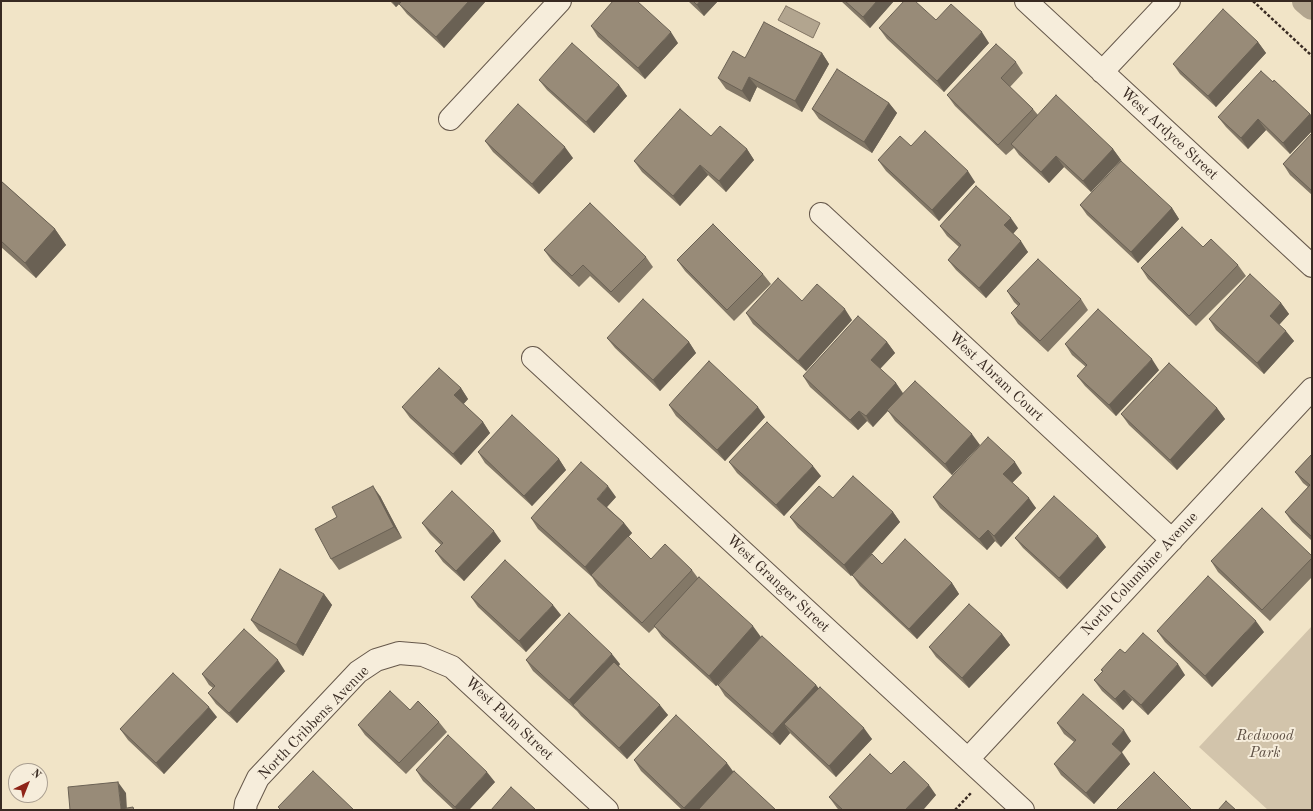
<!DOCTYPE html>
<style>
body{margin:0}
#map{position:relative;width:1313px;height:811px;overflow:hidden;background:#f1e4c7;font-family:"Old Standard TT",serif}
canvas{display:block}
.frame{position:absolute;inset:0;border:2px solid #382a22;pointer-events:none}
.north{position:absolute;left:8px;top:763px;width:40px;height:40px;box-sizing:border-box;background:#f6eddb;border:1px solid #aa9f91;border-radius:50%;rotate:43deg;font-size:11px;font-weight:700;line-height:16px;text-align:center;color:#382a22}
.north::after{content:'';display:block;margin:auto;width:14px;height:18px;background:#8f2418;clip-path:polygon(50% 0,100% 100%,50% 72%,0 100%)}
</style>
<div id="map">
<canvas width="1313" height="811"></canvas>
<div class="frame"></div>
<div class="north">N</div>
</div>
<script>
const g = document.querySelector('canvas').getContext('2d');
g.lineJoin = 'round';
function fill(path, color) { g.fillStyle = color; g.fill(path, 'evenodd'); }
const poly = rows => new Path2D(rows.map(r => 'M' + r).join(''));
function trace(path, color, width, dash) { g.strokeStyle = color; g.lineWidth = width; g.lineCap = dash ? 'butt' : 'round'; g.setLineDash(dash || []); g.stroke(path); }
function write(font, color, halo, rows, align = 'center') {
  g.font = font + ' "Old Standard TT",serif'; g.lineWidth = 4; g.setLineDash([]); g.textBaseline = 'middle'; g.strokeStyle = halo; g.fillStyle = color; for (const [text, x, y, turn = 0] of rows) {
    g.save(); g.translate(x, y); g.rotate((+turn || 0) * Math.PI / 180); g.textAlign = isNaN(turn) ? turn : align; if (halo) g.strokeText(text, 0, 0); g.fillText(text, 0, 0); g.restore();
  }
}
const green = poly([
 [1312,626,1312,810,1268,810,1199,747]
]);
const water = poly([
 [786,6,820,23,813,38,778,20,786,6]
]);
const canal = poly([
 [1305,1,1312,7]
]);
const path = poly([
 [1253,1,1312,56],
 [955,810,971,793]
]);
const minor = poly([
 [1026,1,1312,266],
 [1102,72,1169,1],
 [450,119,560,1],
 [821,214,1172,540],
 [533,358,1023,810],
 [968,759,1312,389],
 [245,810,246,803,258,778,358,672,376,660,399,653,423,655,452,667,607,810]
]);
const wall = poly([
 [390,1,486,1,444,48,407,14,399,4,396,7],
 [688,1,718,1,704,16],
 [841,1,894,1,870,28],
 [936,20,989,43,944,92,887,39,879,28],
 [591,26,678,43,645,79,598,37],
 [1258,42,1266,53,1216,107,1180,74,1173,64],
 [822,53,829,64,802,112,757,87,750,102,726,89,718,78,745,58],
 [1016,62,1023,73,1010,87,1033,109,1038,115,1113,149,1121,160,1091,192,1064,167,1049,183,1019,155,1014,148,1006,155,955,106,947,95],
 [539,80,619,85,627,96,594,133,547,90],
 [1273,82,1310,114,1312,116,1312,131,1290,154,1266,130,1248,149,1226,127,1218,117],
 [889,103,897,113,872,153,819,119,812,109],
 [1312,133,1312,195,1290,175,1283,164],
 [711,136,747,149,754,160,726,192,708,175,680,206,642,172,634,161],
 [485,141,573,158,539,194,493,152],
 [911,146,975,182,939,221,886,171,878,160],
 [1,181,55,229,66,245,36,278,1,247],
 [1080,205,1172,208,1179,219,1138,263,1087,215],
 [940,226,1018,228,1013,234,1028,252,986,298,956,270,948,260,959,247,947,236],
 [1203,247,1238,265,1246,276,1196,326,1148,279,1141,268],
 [544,250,646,257,653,267,619,303,590,276,579,287,552,261],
 [677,260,763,274,771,284,734,321,685,271],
 [1007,291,1081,299,1088,310,1048,352,1018,324,1011,313,1018,306,1014,302],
 [802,301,852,320,806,371,753,324,746,313],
 [1281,303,1289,314,1279,325,1294,341,1264,374,1216,330,1209,319],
 [607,338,689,342,696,353,660,391,615,348],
 [887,342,895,353,880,369,896,383,903,393,980,445,952,475,895,421,888,411,873,427,867,421,858,430,810,387,803,376],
 [1065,344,1159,370,1116,416,1085,386,1077,376,1086,367,1072,355],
 [461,388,468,399,463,404,483,422,490,433,461,465,410,418,402,407],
 [669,405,765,417,725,461,676,416],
 [1217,408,1225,419,1177,470,1129,425,1121,414],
 [478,452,559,459,566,470,532,506,485,463],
 [1312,454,1312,541,1292,522,1285,512,1308,487,1303,483,1295,472],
 [729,462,821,476,784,516,737,473],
 [1022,473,1012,483,1036,508,1001,547,995,541,987,550,940,508,933,497],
 [380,496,402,538,339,570,331,559],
 [616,497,607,507,624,523,632,533,628,537,651,559,692,570,698,578,760,637,816,685,818,688,872,739,836,777,792,735,790,733,780,745,725,696,718,685,716,686,662,637,655,627,649,633,598,586,592,577,538,529,531,518],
 [833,498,893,512,900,522,861,566,882,564,952,583,959,594,917,639,860,586,852,575,851,576,798,528,790,517],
 [422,523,501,541,464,581,443,562,435,551,441,545,430,534],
 [1015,538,1106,547,1067,589,1023,548],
 [1312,556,1312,577,1270,621,1218,572,1211,561],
 [324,594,332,605,303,656,259,631,251,620],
 [471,597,561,615,526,652,478,607],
 [1157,631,1264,632,1212,687,1165,642],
 [1002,634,1010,645,969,688,936,657,929,647],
 [1125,653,1185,675,1148,715,1132,700,1123,710,1102,691,1094,680,1103,671,1101,670],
 [526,660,620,664,619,666,668,715,627,759,581,716,577,711,533,671],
 [285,671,237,723,216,704,208,693,213,688,209,685,202,674],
 [410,710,439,722,447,732,406,774,365,735,358,725],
 [217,717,164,774,128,740,120,729],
 [1057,723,1131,741,1122,752,1130,764,1094,804,1061,775,1054,764,1074,742,1064,734],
 [634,760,733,772,776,810,682,810,641,771],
 [416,770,495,782,469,810,454,810,423,781],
 [891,774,936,795,923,810,839,810,837,808,829,797]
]);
const shadedWall = poly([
 [392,1,402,1,396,7],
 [469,1,486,1,444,48,436,37],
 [700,1,718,1,704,16,697,5],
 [877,1,894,1,870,28,863,17],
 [671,32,678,43,645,79,638,68],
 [982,32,989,43,944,92,937,81],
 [1258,42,1266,53,1216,107,1208,96],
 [822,53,829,64,802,112,795,101],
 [749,77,757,87,750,102,742,91],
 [619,85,627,96,594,133,586,122],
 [889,103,897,113,872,153,864,142],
 [1310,114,1312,116,1312,131,1290,154,1283,143],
 [1258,119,1266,130,1248,149,1241,138],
 [565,147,573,158,539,194,532,184],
 [747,149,754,160,726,192,719,181],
 [1113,149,1121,160,1091,192,1083,181],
 [1056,156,1064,167,1049,183,1041,172],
 [700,165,708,175,680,206,673,196],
 [968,171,975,182,939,221,932,210],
 [1172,208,1179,219,1138,263,1131,252],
 [1011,218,1018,228,1011,236,1004,225],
 [55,229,66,245,36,278,25,263],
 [1021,241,1028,252,986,298,979,288],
 [1281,303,1289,314,1277,327,1270,316],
 [845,309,852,320,806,371,798,361],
 [1286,331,1294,341,1264,374,1257,363],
 [689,342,696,353,660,391,653,380],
 [887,342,895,353,878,371,871,360],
 [1152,359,1159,370,1116,416,1109,405],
 [896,383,903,394,873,427,866,416],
 [461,388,468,399,462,406,454,395],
 [758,407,765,417,725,461,717,450],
 [1217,408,1225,419,1177,470,1170,460],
 [859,411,867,421,858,430,850,420],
 [483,422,490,433,461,465,453,454],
 [972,434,980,445,952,475,945,464],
 [559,459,566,470,532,506,524,496],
 [1015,462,1022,473,1010,485,1003,474],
 [813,466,821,476,784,516,776,505],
 [373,486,380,496,402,538,394,527],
 [608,486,616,497,605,509,597,499],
 [1029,498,1036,508,1001,547,994,536],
 [893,512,900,522,851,576,844,565],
 [624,523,632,533,593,577,591,575,592,577,585,567],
 [988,530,995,541,987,550,979,539],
 [494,531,501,541,464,581,456,571],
 [1098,536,1106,547,1067,589,1059,578],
 [952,583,959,594,917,639,909,629],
 [324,594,332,605,303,656,296,645],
 [553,605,561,615,526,652,519,641],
 [1256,621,1264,632,1212,687,1205,676],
 [753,626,761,637,716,686,709,676],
 [1002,634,1010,645,969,688,962,678],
 [612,654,620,664,578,710,573,705,577,711,569,700],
 [278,660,285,671,237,723,229,713],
 [1178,664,1185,675,1148,715,1141,705],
 [816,685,824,695,784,724,790,733,780,745,772,734],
 [1124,690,1132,700,1123,710,1115,699],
 [660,705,668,715,627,759,619,748],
 [209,707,217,717,164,774,156,763],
 [864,728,872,739,836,777,829,766],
 [1124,730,1131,741,1120,754,1112,744],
 [1122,753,1130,764,1094,804,1086,793],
 [727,763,735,774,700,810,686,810,684,808],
 [487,772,495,782,469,810,457,810,455,807],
 [118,782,126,793,127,810,121,809],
 [929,785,936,795,923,810,905,810]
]);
const building = poly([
 [402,1,469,1,436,37,399,4,402,1],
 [613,1,637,1,671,32,638,68,591,26,613,1],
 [693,1,700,1,697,5,693,1],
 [845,1,877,1,863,17,845,1],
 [904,1,915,1,936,20,951,4,982,32,937,81,879,28,904,1],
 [1223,9,1258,42,1208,96,1173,64,1223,9],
 [764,22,822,53,795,101,749,77,742,91,718,78,733,51,745,58,764,22],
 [572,43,619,85,586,122,539,80,572,43],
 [996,44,1016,62,1001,78,1033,109,998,145,947,95,996,44],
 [837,69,889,103,864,142,812,109,837,69],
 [1261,71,1273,82,1274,80,1310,114,1283,143,1258,119,1241,138,1218,117,1261,71],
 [1056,95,1113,149,1083,181,1056,156,1041,172,1011,144,1056,95],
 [518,104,565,147,532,184,485,141,518,104],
 [680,109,711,136,720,126,747,149,719,181,700,165,673,196,634,161,680,109],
 [925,131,968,171,932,210,878,160,900,136,911,146,925,131],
 [1312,133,1312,191,1283,164,1312,133],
 [1121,161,1172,208,1131,252,1080,205,1121,161],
 [1,181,55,229,25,263,1,241,1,181],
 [976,186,1011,218,1004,225,1021,241,979,288,948,260,961,245,940,226,976,186],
 [590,203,646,257,611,292,583,265,572,276,544,250,590,203],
 [713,224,763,274,727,310,677,260,713,224],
 [1182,227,1203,247,1211,239,1238,265,1189,316,1141,268,1182,227],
 [1038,259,1081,299,1040,341,1011,313,1020,304,1007,291,1038,259],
 [1250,274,1281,303,1270,316,1286,331,1257,363,1209,319,1250,274],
 [778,278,802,301,817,284,845,309,798,361,746,313,778,278],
 [643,299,689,342,653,380,607,338,643,299],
 [1098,309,1152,359,1109,405,1077,376,1087,365,1065,344,1098,309],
 [858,316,887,342,871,360,896,383,866,416,859,411,850,420,803,376,858,316],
 [709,361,758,407,717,450,669,405,709,361],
 [1169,363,1217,408,1170,460,1121,414,1169,363],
 [439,368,461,388,454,395,483,422,453,454,402,407,439,368],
 [915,381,972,434,945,464,887,410,915,381],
 [512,415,559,459,524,496,478,452,512,415],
 [767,422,813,466,776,505,729,462,767,422],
 [988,437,1015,462,1003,474,1029,498,994,536,988,530,979,539,933,497,988,437],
 [1312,454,1312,537,1285,512,1310,485,1295,472,1312,454],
 [581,462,608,486,597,499,624,523,585,567,531,518,581,462],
 [853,476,893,512,844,565,790,517,819,486,833,498,853,476],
 [373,486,394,527,331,559,315,529,337,517,332,507,373,486],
 [452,491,494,531,456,571,435,551,443,543,422,523,452,491],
 [1054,496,1098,536,1059,578,1015,538,1054,496],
 [1262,508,1312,556,1312,558,1262,610,1211,561,1262,508],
 [628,536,651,559,665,544,692,570,642,623,591,575,628,536],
 [905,539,952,583,909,629,852,575,872,554,882,564,905,539],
 [505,560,553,605,519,641,471,597,505,560],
 [280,569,324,594,296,645,251,620,280,569],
 [1208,576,1256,621,1205,676,1157,631,1208,576],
 [699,577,753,626,709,676,654,626,699,577],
 [969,604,1002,634,962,678,929,647,969,604],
 [569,613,612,654,569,700,526,660,569,613],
 [244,629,278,660,229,713,208,693,215,686,202,674,244,629],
 [1143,633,1178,664,1141,705,1124,690,1115,699,1094,680,1103,671,1101,670,1120,649,1125,653,1143,633],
 [762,636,816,685,772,734,718,685,762,636],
 [614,662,660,705,619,748,573,705,614,662],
 [173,673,209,707,156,763,120,729,173,673],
 [820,687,864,728,829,766,784,724,820,687],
 [390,691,410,710,418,701,439,722,399,763,358,725,390,691],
 [1083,694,1124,730,1112,744,1122,753,1086,793,1054,764,1076,740,1057,723,1083,694],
 [676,715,727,763,684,808,634,760,676,715],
 [448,735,487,772,455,807,416,770,448,735],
 [870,754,891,774,904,761,929,785,905,810,843,810,829,797,870,754],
 [313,771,354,810,281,810,278,807,313,771],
 [734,771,776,810,698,810,734,771],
 [1154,772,1192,810,1116,810,1154,772],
 [118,782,121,809,133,807,134,810,70,810,68,787,118,782],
 [511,787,535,809,534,810,491,810,511,787],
 [1226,801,1236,810,1218,810,1226,801]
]);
const streetNames = [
 ["West Ardyce Street",1169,134,43],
 ["West Abram Court",996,377,43],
 ["North Columbine Avenue",1140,574,-47],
 ["West Granger Street",778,584,43],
 ["West Palm Street",509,719,43],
 ["North Cribbens Avenue",314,723,-46]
];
const parkNames = [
 ["Redwood",1265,736],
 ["Park",1265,753]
];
fill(green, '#d2c4ab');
fill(water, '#b2a58f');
trace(water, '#817463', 1);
trace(canal, '#b2a58f', 26);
trace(minor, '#66584b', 24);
trace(path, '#382a22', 2.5, [3, 2]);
trace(minor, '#f6eddb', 22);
fill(wall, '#837867');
fill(shadedWall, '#6a6154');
fill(building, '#988b78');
trace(building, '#6a6154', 1);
write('15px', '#382a22', '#f6eddb', streetNames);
write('italic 15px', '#5e5044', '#f6eddb', parkNames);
</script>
